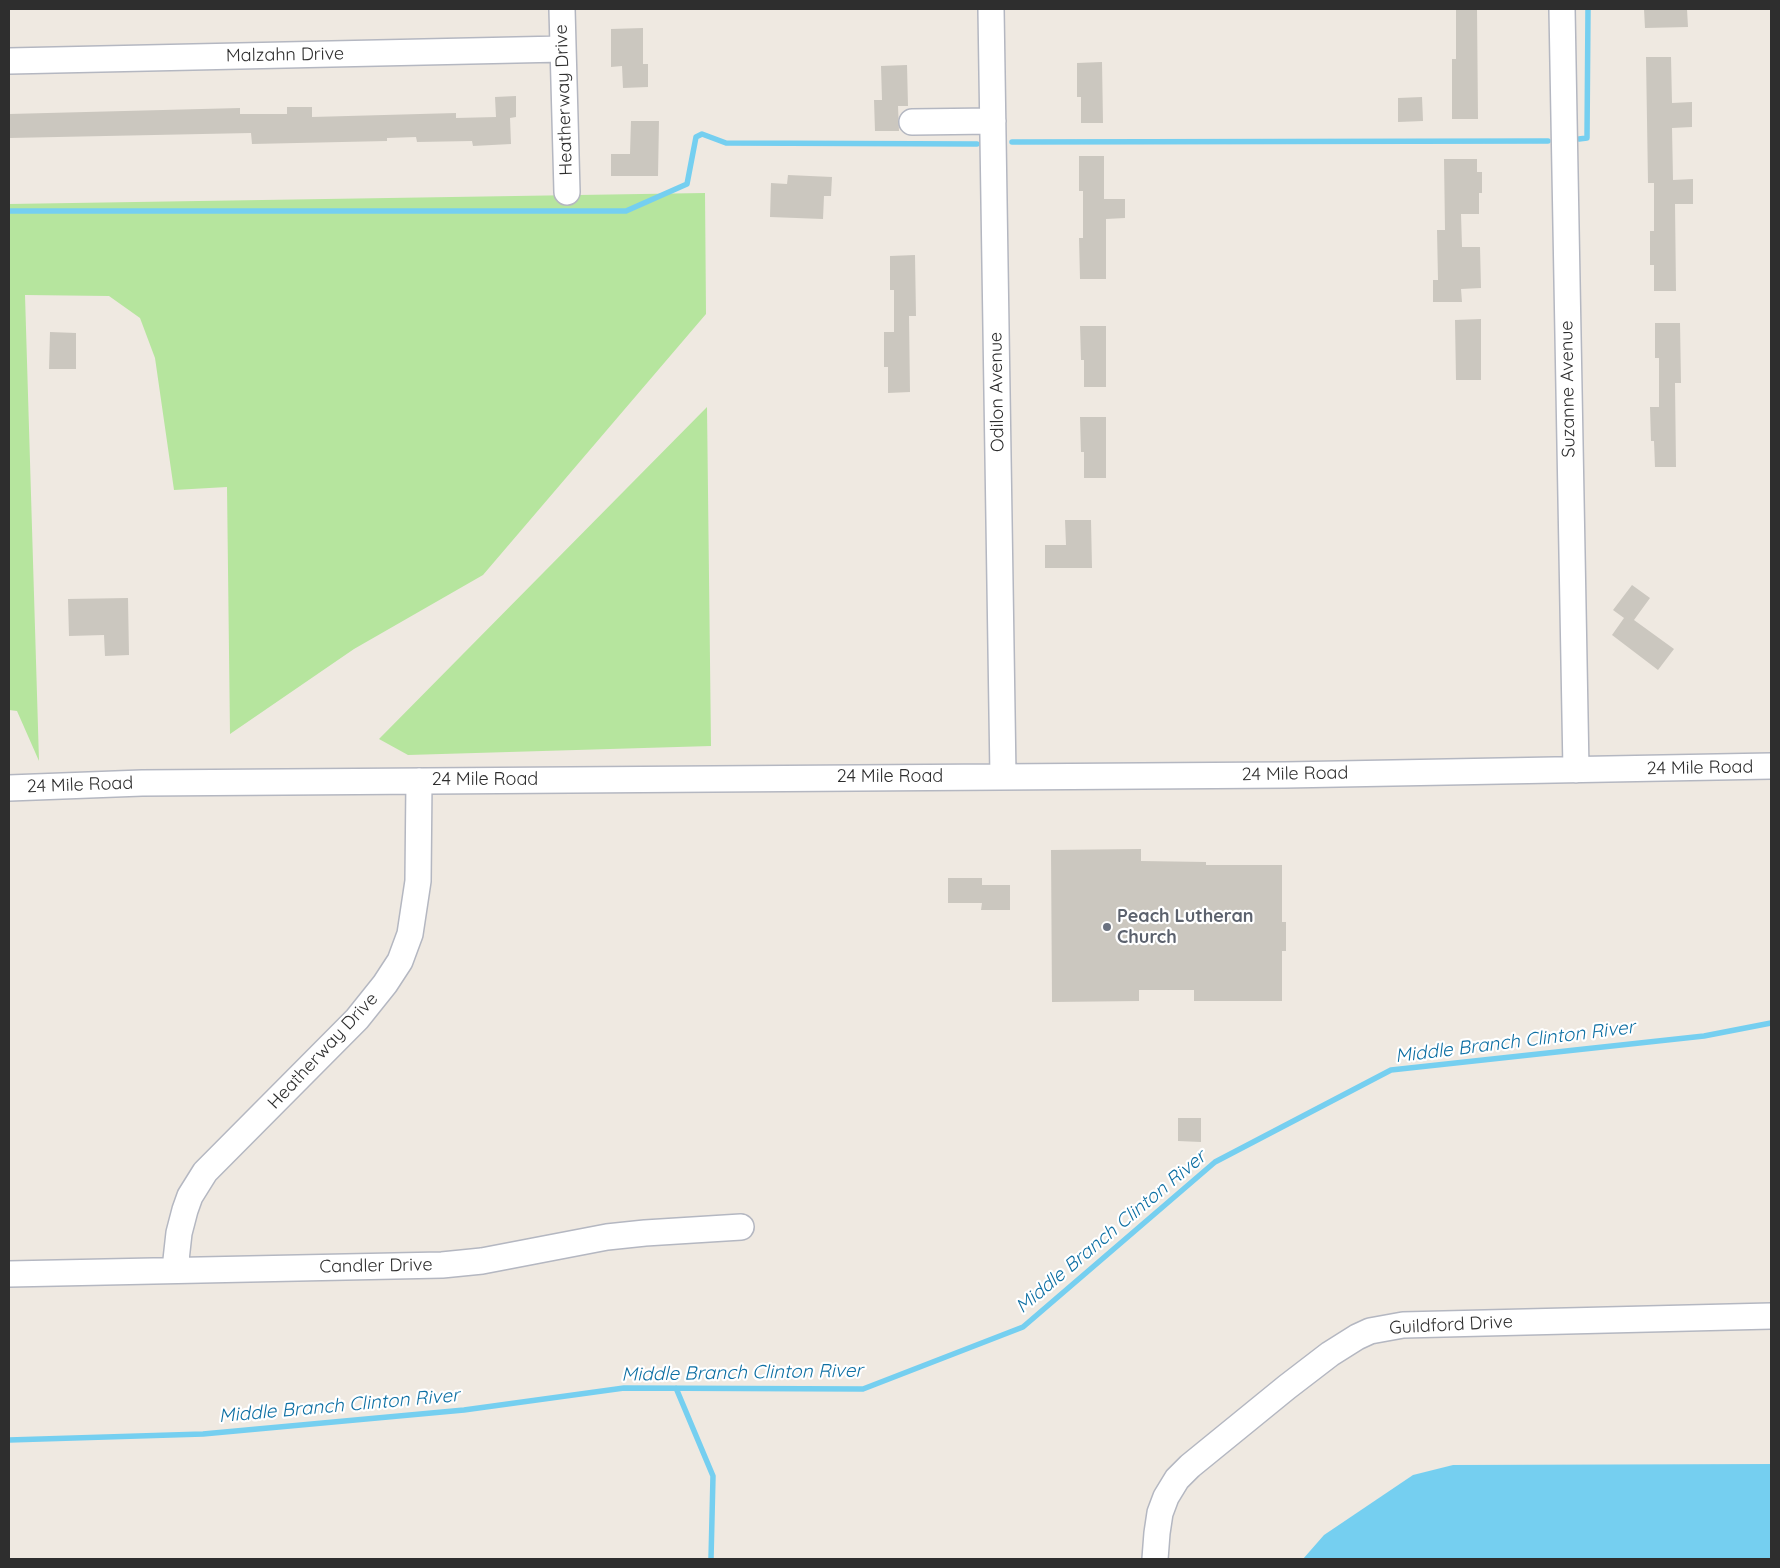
<!DOCTYPE html>
<style>
body{margin:0}
#map{position:relative;width:1780px;height:1568px;overflow:hidden;background:#efe9e1;font-family:Quicksand,sans-serif}
canvas{display:block}
.frame{position:absolute;inset:0;border:10px solid #2e2e2e;pointer-events:none}
</style>
<div id="map">
<canvas width="1780" height="1568"></canvas>
<div class="frame"></div>
</div>
<script>
const g = document.querySelector('canvas').getContext('2d');
g.lineJoin = 'round';
function fill(path, color) { g.fillStyle = color; g.fill(path, 'evenodd'); }
const poly = rows => new Path2D(rows.map(r => 'M' + r).join(''));
function trace(path, color, width, dash) { g.strokeStyle = color; g.lineWidth = width; g.lineCap = dash ? 'butt' : 'round'; g.setLineDash(dash || []); g.stroke(path); }
function write(font, color, halo, rows, align = 'center') {
  g.font = font + ' Quicksand,sans-serif'; g.lineWidth = 4.5; g.setLineDash([]); g.textBaseline = 'middle'; g.strokeStyle = halo; g.fillStyle = color; for (const [text, x, y, turn = 0] of rows) {
    g.save(); g.translate(x, y); g.rotate((+turn || 0) * Math.PI / 180); g.textAlign = isNaN(turn) ? turn : align; if (halo) g.strokeText(text, 0, 0); g.fillText(text, 0, 0); g.restore();
  }
}
const green = poly([
 [705,193,706,314,483,575,354,649,230,734,227,487,174,490,155,358,140,318,109,296,25,295,39,761,17,711,9,710,9,204],
 [707,407,711,746,408,755,379,739]
]);
const water = poly([
 [1771,1464,1771,1559,1303,1559,1324,1535,1413,1475,1453,1465]
]);
const stream = poly([
 [1579,139,1587,138,1588,9],
 [1012,142,1548,141],
 [9,211,626,211,687,184,696,137,702,134,726,143,977,144],
 [676,1388,713,1476,711,1559],
 [9,1440,203,1434,464,1410,624,1388,863,1389,1023,1327,1215,1162,1391,1070,1704,1036,1771,1023]
]);
const building = poly([
 [1456,9,1477,9,1478,119,1452,119,1452,59,1456,59],
 [1644,9,1687,9,1688,27,1645,28],
 [643,28,643,64,648,64,648,87,623,88,622,66,611,67,611,29],
 [1646,57,1671,57,1672,103,1692,102,1692,127,1672,128,1673,180,1693,179,1693,204,1675,204,1676,291,1654,291,1654,265,1650,265,1650,231,1654,231,1654,183,1648,183],
 [1102,62,1103,123,1081,123,1081,97,1077,97,1077,63],
 [907,65,908,106,898,106,899,131,875,131,874,100,882,100,881,66],
 [516,96,516,117,510,118,511,144,473,146,472,141,417,142,416,137,387,138,387,141,252,144,251,133,9,138,9,114,240,108,240,114,287,114,287,107,312,107,312,117,456,113,456,118,496,117,495,97],
 [1422,97,1423,121,1398,122,1398,98],
 [631,121,659,121,658,176,611,176,611,154,630,154],
 [1079,156,1104,156,1104,199,1125,199,1125,218,1106,219,1106,279,1080,279,1079,238,1083,238,1083,191,1079,191],
 [1444,159,1477,159,1477,172,1482,172,1482,193,1479,193,1479,214,1461,214,1462,247,1480,247,1481,288,1461,289,1462,302,1433,302,1433,280,1438,280,1437,230,1445,230],
 [788,175,832,177,831,196,824,196,823,219,770,217,771,183,787,184],
 [915,255,916,316,909,316,910,392,888,393,888,367,884,367,884,332,894,332,894,290,890,290,890,256],
 [1481,319,1481,380,1456,380,1455,320],
 [1655,323,1680,323,1681,383,1675,383,1676,467,1655,467,1654,441,1651,441,1650,407,1659,407,1659,358,1655,358],
 [1080,326,1106,326,1106,387,1084,387,1084,360,1081,360],
 [50,332,76,333,76,369,49,369],
 [1080,417,1106,417,1106,478,1084,478,1084,452,1081,452],
 [1065,520,1091,520,1092,568,1045,568,1045,545,1066,545],
 [1632,585,1650,598,1634,620,1674,649,1658,670,1612,635,1624,618,1613,610],
 [128,598,129,655,105,656,104,635,69,636,68,599],
 [1141,849,1141,861,1206,862,1206,865,1282,865,1282,922,1286,922,1286,951,1282,951,1282,1001,1194,1001,1194,990,1139,990,1139,1001,1052,1002,1051,850],
 [948,878,982,878,982,885,1010,885,1010,910,981,910,982,903,948,903],
 [1178,1118,1201,1118,1201,1142,1178,1141]
]);
const minor = poly([
 [562,9,567,192],
 [991,9,1003,776],
 [1562,9,1576,770],
 [9,61,562,49],
 [912,122,993,121],
 [9,788,142,783,1285,775,1771,766],
 [175,1269,179,1233,185,1210,190,1196,205,1172,357,1019,385,984,400,961,410,934,418,881,419,781],
 [9,1274,442,1265,482,1261,607,1237,645,1233,741,1227],
 [1155,1559,1157,1533,1160,1513,1166,1497,1177,1479,1190,1466,1287,1387,1330,1354,1357,1337,1370,1331,1403,1325,1771,1316]
]);
const markers = [
 [1107,927,5,"#6b7280"]
];
const streetNames = [
 ["Malzahn Drive",285,55,-1],
 ["Heatherway Drive",564,100,-92],
 ["Suzanne Avenue",1568,389,-91],
 ["Odilon Avenue",997,392,-91],
 ["24 Mile Road",1700,768,-1],
 ["24 Mile Road",1295,774,-1],
 ["24 Mile Road",890,777],
 ["24 Mile Road",485,780],
 ["24 Mile Road",80,785,-2],
 ["Heatherway Drive",323,1051,-47],
 ["Candler Drive",376,1266,-1],
 ["Guildford Drive",1451,1325,-3]
];
const worshipNames = [
 ["Peach Lutheran",1117,917],
 ["Church",1117,938]
];
const waterNames = [
 ["Middle Branch Clinton River",1515,1042,-7],
 ["Middle Branch Clinton River",1111,1232,-40],
 ["Middle Branch Clinton River",742,1373,-1],
 ["Middle Branch Clinton River",339,1406,-5]
];
fill(green, '#b6e59e');
fill(water, '#75cff0');
trace(stream, '#75cff0', 5.5);
fill(building, '#cbc7bf');
trace(minor, '#b4b7c1', 28);
trace(minor, '#fff', 25);
for (const [x, y, r, color] of markers) { const dot = new Path2D(); dot.arc(x, y, r, 0, 2 * Math.PI); g.fillStyle = color; g.fill(dot); trace(dot, '#fff', 2); }
write('18px', '#2e2e2e', '#fff', streetNames);
write('bold 18px', '#5b616d', '#fff', worshipNames, 'left');
write('italic 19px', '#0d6fa3', '#fff', waterNames);
</script>
